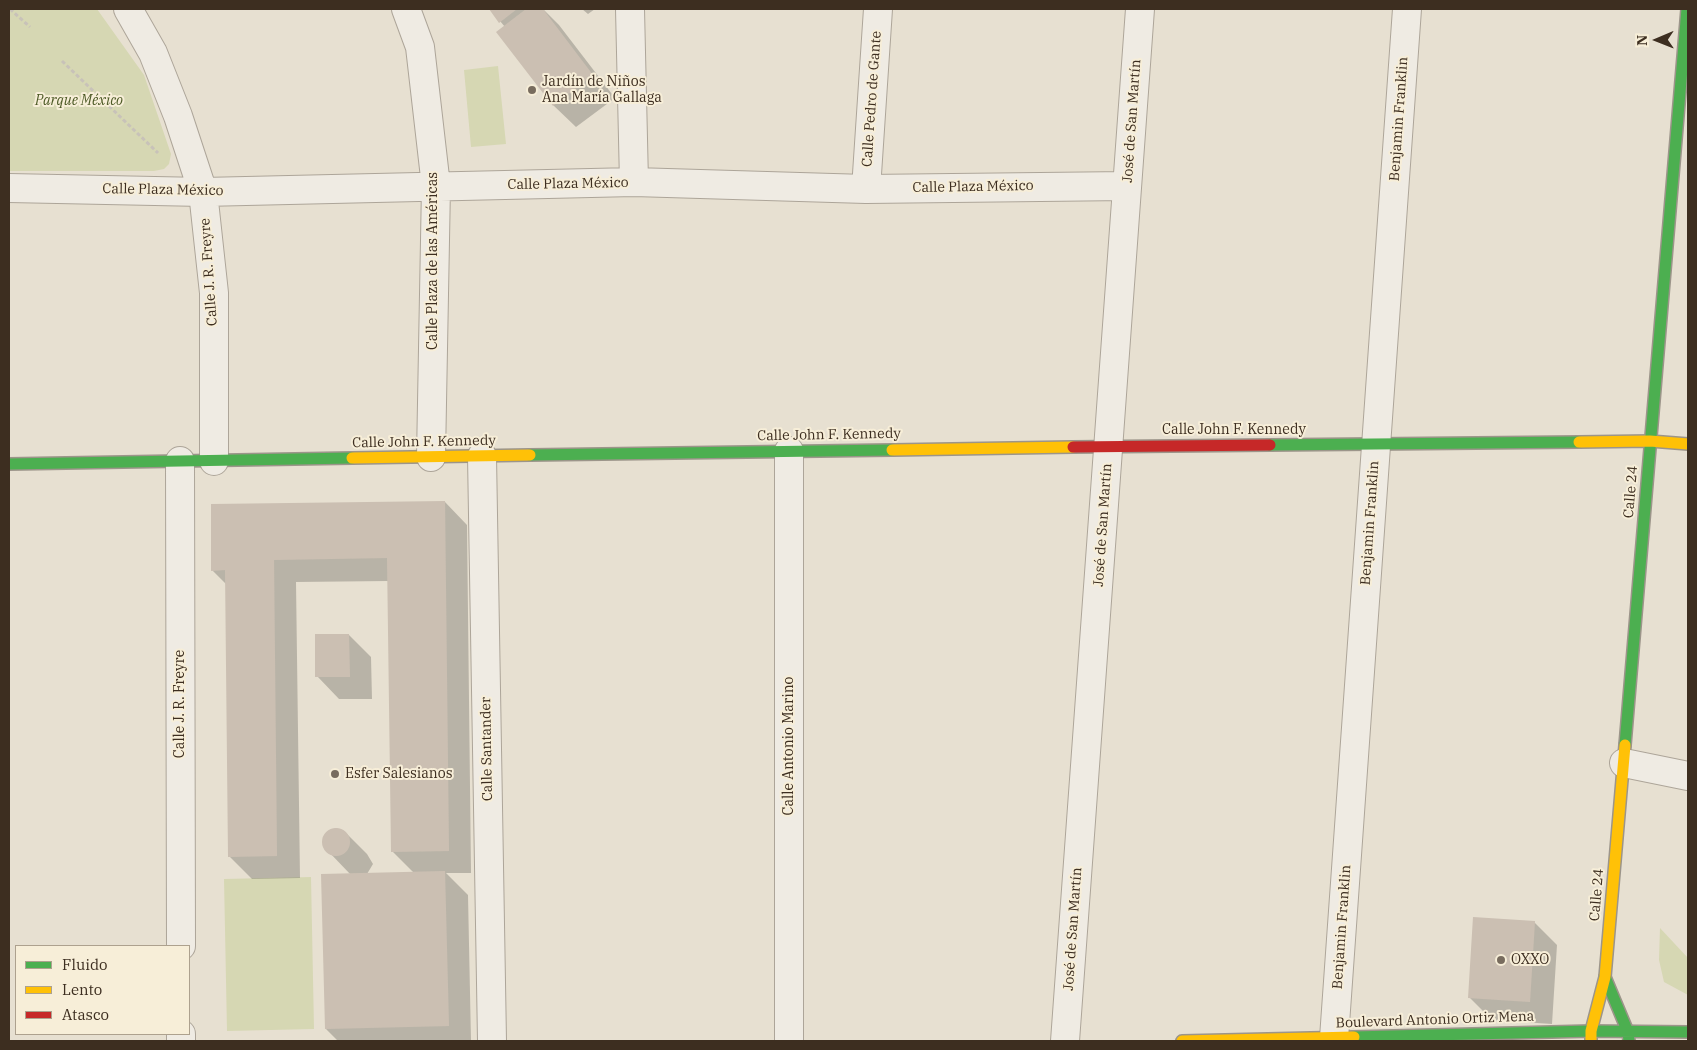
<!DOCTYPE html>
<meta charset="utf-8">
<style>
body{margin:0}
#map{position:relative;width:1697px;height:1050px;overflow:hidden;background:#e7e0d1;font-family:"IBM Plex Serif",serif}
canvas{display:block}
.frame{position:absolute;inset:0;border:10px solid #3d2e20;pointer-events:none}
.legend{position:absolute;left:15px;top:945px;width:175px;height:90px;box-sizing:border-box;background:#f7eed8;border:1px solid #ada18e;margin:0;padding:6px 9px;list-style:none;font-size:15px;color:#3d2e20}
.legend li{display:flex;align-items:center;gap:10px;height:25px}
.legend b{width:25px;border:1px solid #ada18e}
.north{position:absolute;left:1632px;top:15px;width:50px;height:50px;-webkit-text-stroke:4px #f7eed8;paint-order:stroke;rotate:269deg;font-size:14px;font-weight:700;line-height:20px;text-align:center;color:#3d2e20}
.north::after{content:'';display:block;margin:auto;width:18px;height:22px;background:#3d2e20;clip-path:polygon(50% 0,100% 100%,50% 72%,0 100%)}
</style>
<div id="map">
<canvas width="1697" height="1050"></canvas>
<div class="frame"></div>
<ul class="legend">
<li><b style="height:6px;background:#4caf50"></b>Fluido</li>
<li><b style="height:6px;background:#ffc107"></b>Lento</li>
<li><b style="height:6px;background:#c62828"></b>Atasco</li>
</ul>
<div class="north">N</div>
</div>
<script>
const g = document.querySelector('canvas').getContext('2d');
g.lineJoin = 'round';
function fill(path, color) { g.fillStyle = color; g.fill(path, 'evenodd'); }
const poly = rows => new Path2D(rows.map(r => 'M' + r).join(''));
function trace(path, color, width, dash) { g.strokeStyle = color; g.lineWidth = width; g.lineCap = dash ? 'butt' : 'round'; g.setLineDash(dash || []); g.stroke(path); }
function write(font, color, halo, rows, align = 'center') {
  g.font = font + ' "IBM Plex Serif",serif'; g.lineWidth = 4; g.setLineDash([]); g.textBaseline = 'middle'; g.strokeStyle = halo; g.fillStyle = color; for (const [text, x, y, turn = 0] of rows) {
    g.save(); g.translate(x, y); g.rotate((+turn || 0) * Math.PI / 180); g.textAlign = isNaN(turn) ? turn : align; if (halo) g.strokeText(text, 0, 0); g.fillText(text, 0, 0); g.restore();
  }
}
const green = poly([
 [9,9,97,9,144,75,171,154,169,164,164,169,154,171,9,171],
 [498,66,506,144,471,147,464,70],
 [311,877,314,1029,227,1031,224,879],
 [1660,928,1688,958,1688,995,1664,982,1659,960]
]);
const shadow = poly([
 [490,9,543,9,559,25,615,98,576,127,553,105,505,27],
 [582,9,595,9,588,14],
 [445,502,467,525,471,873,446,873,468,895,471,1041,338,1041,326,1029,351,875,327,850,324,842,329,831,336,828,344,831,367,854,373,864,367,874,414,873,392,851,389,581,296,582,300,878,252,879,229,856,226,584,212,570],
 [349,635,371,657,372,699,339,699,317,676],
 [1534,922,1557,945,1552,1024,1492,1020,1470,998]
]);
const building = poly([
 [489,9,517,9,499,23],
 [526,9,543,9,593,75,553,106,496,32],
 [445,501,449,851,391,852,387,558,274,560,277,856,228,857,225,570,211,571,211,504],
 [315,634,349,634,350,677,315,677],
 '322 842a14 14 0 1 1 28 0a14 14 0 1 1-28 0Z',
 [445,871,449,1026,325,1029,321,874],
 [1473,917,1535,921,1530,1002,1468,998]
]);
const path = poly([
 [10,9,30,27],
 [62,61,158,153]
]);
const street = poly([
 [128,9,153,53,178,116,203,192,214,293,214,461],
 [406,9,420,47,436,186,431,457],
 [630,9,634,182],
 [9,188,203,192,634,182,866,189,1127,186],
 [866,189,878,9],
 [482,456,492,1041],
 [180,461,181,946],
 [1624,763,1688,776],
 [181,1034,181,1041],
 [1334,1038,1407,9],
 [789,1041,789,451],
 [1065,1041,1140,9]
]);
const fast = poly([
 [1270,445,1579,442],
 [530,455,892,450],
 [9,464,352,458],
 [1625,745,1687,9],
 [1605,977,1628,1032,1629,1041],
 [1354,1037,1591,1031,1688,1032]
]);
const slow = poly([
 [1579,442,1650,441,1688,444],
 [892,450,1073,447],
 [352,458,530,455],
 [1182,1041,1354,1037],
 [1591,1041,1591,1031,1605,977,1625,745]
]);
const jam = poly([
 [1073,447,1270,445]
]);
const markers = [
 [532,90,5,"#786c5e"],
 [335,774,5,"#786c5e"],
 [1501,960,5,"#786c5e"]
];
const poiNames = [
 ["Jardín de Niños",542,82],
 ["Ana María Gallaga",542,98],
 ["Esfer Salesianos",345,774],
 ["OXXO",1511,960]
];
const streetNames = [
 ["Calle Pedro de Gante",872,99,-86],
 ["Benjamin Franklin",1399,119,-86],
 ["José de San Martín",1132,121,-86],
 ["Calle Plaza México",568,184,-1],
 ["Calle Plaza México",973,187,-1],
 ["Calle Plaza México",163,190,1],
 ["Calle Plaza de las Américas",433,261,-90],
 ["Calle J. R. Freyre",209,272,-94],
 ["Calle John F. Kennedy",1234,430],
 ["Calle John F. Kennedy",829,435,-1],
 ["Calle John F. Kennedy",424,442,-1],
 ["Calle 24",1631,492,-85],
 ["Benjamin Franklin",1370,523,-86],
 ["José de San Martín",1103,525,-86],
 ["Calle J. R. Freyre",180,704,-90],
 ["Calle Antonio Marino",789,746,-90],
 ["Calle Santander",487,749,-91],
 ["Calle 24",1597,895,-85],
 ["Benjamin Franklin",1342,927,-86],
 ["José de San Martín",1073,929,-86],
 ["Boulevard Antonio Ortiz Mena",1435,1020,-2]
];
const parkNames = [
 ["Parque México",79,101]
];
fill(green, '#d6d7b3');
fill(shadow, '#0003');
fill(building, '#cbbfb2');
trace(street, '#ada599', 30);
trace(fast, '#9c958a', 14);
trace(slow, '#9c958a', 14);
trace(jam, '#9c958a', 14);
trace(path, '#c8c2b9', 3, [4, 2.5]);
trace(street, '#efebe3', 28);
trace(fast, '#4caf50', 11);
trace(slow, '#ffc107', 11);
trace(jam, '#c62828', 11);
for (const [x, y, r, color] of markers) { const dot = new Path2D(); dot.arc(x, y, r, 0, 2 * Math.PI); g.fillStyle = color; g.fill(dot); trace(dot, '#f7eed8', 2); }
write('14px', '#3d2e20', '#f7eed8', poiNames, 'left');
write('14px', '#3d2e20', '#f7eed8', streetNames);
write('italic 14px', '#4d5a26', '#f7eed8', parkNames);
</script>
